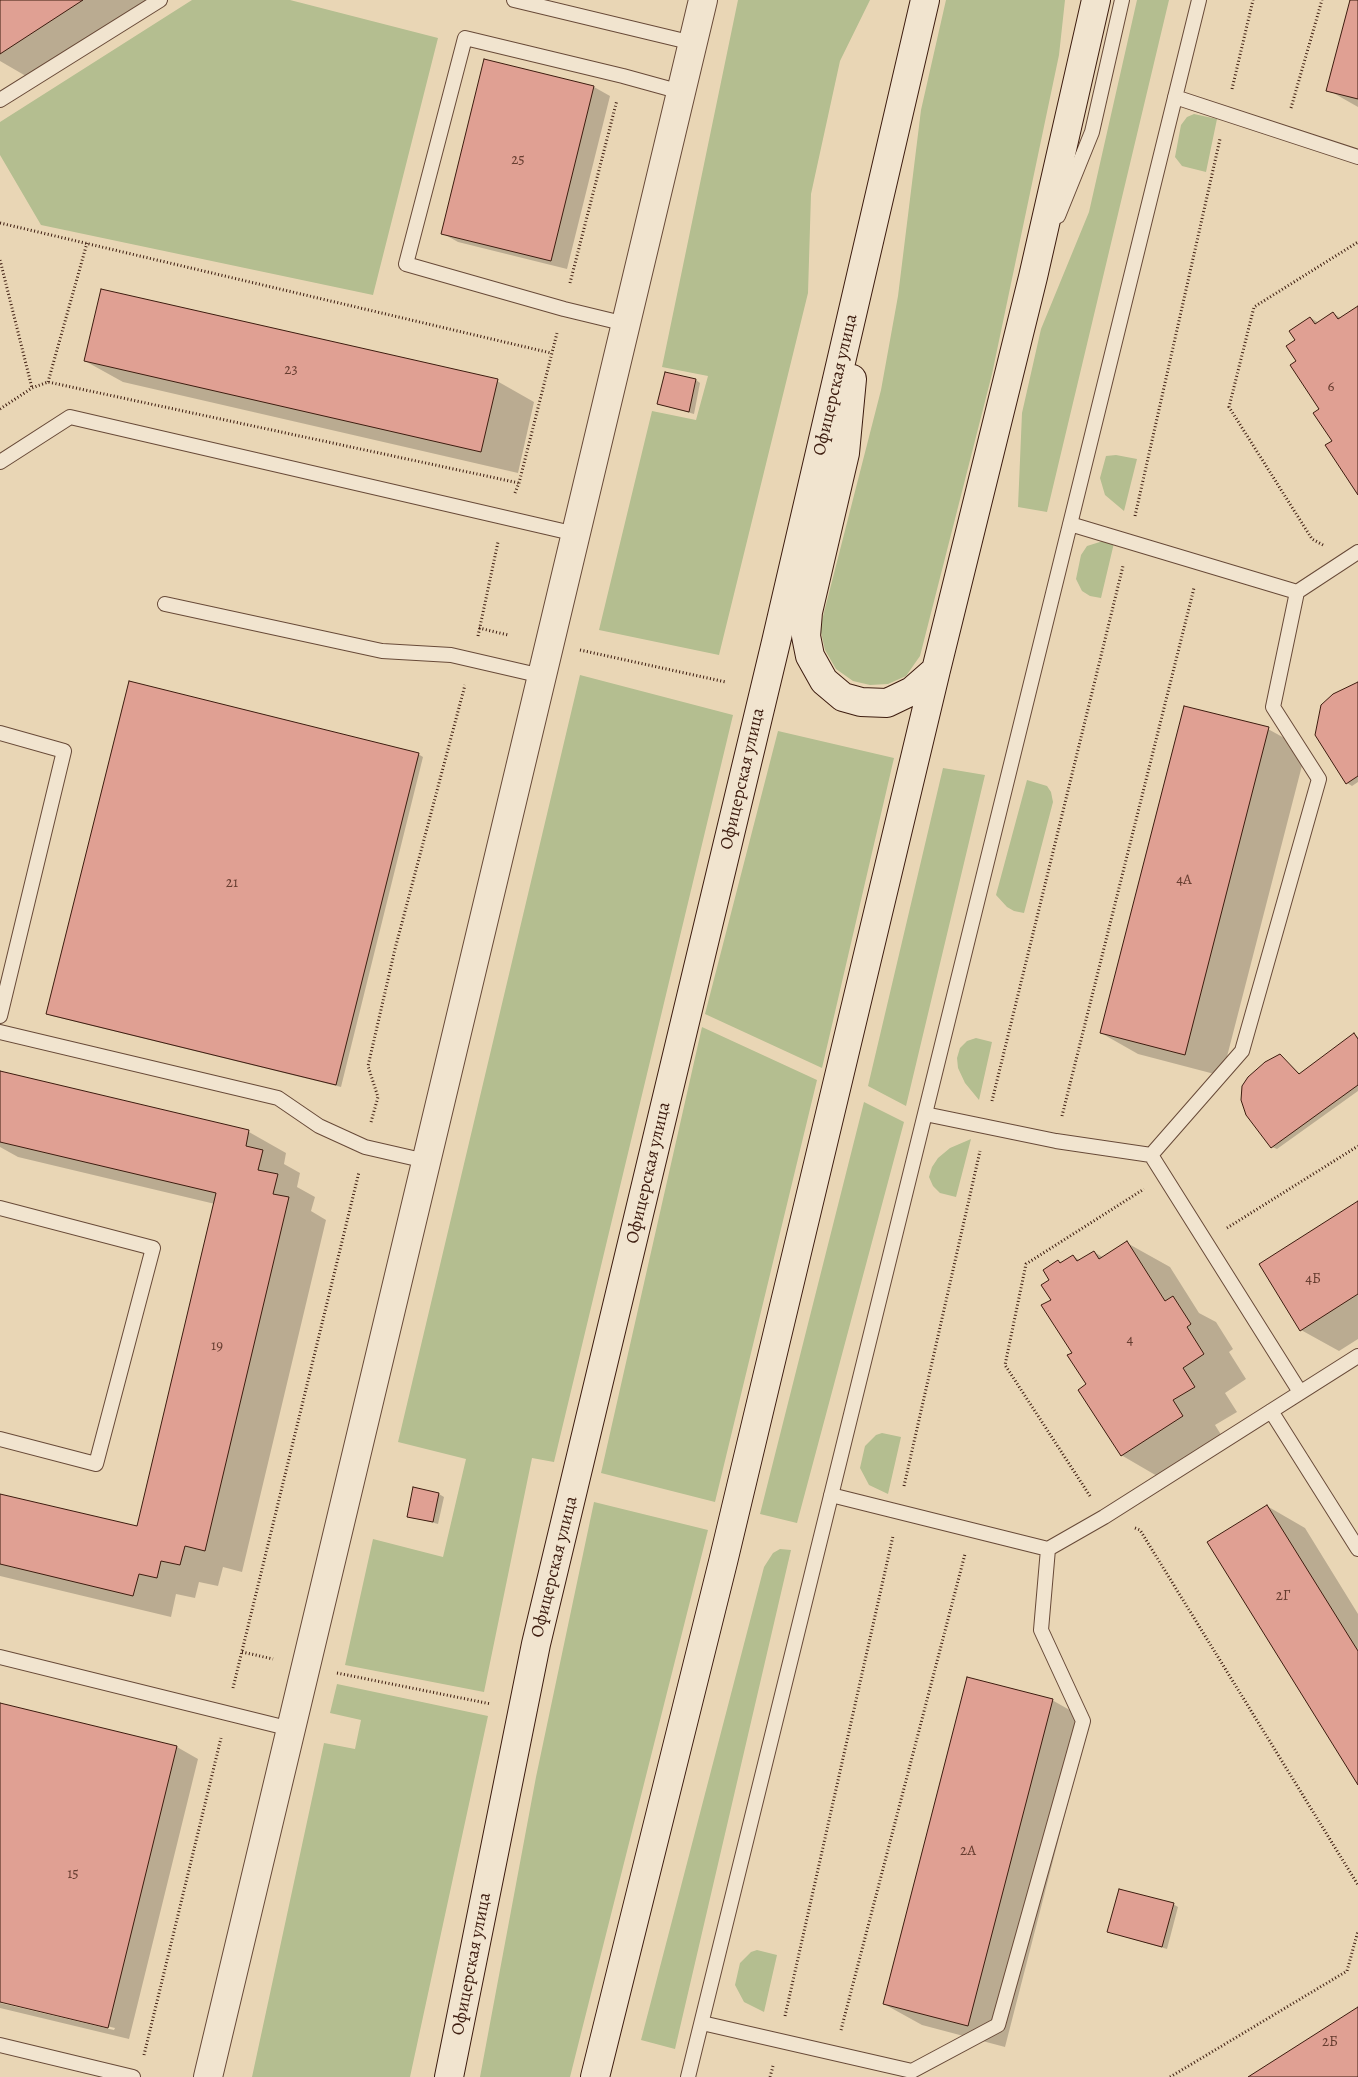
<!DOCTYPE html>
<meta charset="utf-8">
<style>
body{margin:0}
canvas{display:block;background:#e9d6b5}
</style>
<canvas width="1358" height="2077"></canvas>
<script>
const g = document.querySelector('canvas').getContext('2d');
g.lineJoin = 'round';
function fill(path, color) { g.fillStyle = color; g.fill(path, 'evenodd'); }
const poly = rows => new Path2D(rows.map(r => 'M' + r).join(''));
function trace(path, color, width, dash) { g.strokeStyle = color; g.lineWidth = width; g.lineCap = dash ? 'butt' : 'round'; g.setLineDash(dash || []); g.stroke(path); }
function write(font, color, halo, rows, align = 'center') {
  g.font = font + ' Alegreya,serif'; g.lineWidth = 5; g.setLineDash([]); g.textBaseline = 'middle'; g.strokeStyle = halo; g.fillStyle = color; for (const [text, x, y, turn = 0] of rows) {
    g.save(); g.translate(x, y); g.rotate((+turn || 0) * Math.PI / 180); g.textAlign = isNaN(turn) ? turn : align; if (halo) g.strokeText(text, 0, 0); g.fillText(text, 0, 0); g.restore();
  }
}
const green = poly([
 [192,0,290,0,438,38,373,295,41,225,0,155,0,122],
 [738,0,870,0,840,61,811,194,808,293,719,655,599,630,652,411,696,420,708,376,662,367],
 [946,0,1065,0,1059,55,992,374,920,656,906,676,888,684,870,685,853,681,836,669,825,650,820,628,881,390,898,296,921,110],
 [1137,0,1169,0,1047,512,1018,507,1022,413,1041,329,1089,212],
 [1194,114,1217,119,1206,172,1182,166,1175,157,1181,125,1187,117],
 [1116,455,1137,459,1124,511,1105,495,1100,478,1106,456],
 [1103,541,1114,543,1101,598,1090,596,1082,591,1076,579,1081,555,1087,546],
 [580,675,733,715,554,1462,532,1458,484,1692,345,1665,373,1539,443,1557,466,1459,398,1442],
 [778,731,894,758,822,1068,705,1014],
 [943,768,985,775,906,1106,868,1086],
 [1027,780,1047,786,1051,792,1053,802,1024,913,1014,911,1007,907,996,895],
 [702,1027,817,1080,715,1502,601,1473],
 [976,1038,992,1042,979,1100,965,1083,958,1068,957,1058,960,1048,967,1041],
 [864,1102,904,1122,797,1523,760,1514],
 [971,1139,956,1197,940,1193,933,1186,929,1177,932,1167,938,1158,950,1148],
 [882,1433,901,1437,888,1494,869,1485,860,1468,865,1446,876,1435],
 [594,1502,708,1530,570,2077,480,2077,536,1777],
 [780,1549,791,1550,675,2049,641,2040,764,1567,773,1553],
 [337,1684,488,1716,410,2077,252,2077,324,1743,355,1749,361,1720,330,1713],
 [757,1950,777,1955,764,2012,744,2002,735,1985,740,1963,751,1952]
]);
const shadow = poly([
 [0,0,154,0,31,79,0,61],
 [1351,0,1358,0,1358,107,1328,90],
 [485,60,594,87,610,96,567,269,458,242,442,233],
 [1358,307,1358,493,1297,361,1296,341,1311,318,1319,323,1334,314,1341,318],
 [85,361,497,381,534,402,518,473,123,382],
 [696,380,700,383,694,414,658,404],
 [1358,683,1358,782,1352,786,1347,783],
 [1268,729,1306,750,1222,1076,1138,1054,1101,1033],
 [418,754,423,757,341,1087,52,1016,47,1013],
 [1354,1035,1358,1037,1358,1091,1277,1149,1272,1147,1280,1055,1300,1074],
 [0,1072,249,1132,286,1153,284,1164,300,1173,297,1187,315,1197,311,1211,326,1220,242,1572,223,1567,218,1586,199,1582,195,1598,176,1594,171,1617,0,1576,0,1495,138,1528,215,1204,18,1157,0,1147],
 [1358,1203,1358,1339,1339,1351,1301,1330],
 [1127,1243,1170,1267,1199,1313,1216,1322,1233,1349,1229,1352,1246,1379,1225,1393,1237,1412,1215,1425,1225,1441,1164,1480,1121,1455,1088,1385,1052,1300,1050,1280,1058,1262,1061,1264,1073,1256,1081,1261,1094,1252,1104,1258],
 [439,1494,444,1497,438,1524,408,1516],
 [1267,1506,1305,1528,1358,1614,1358,1783],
 [1052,1700,1089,1721,1005,2047,922,2025,884,2004],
 [0,1705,177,1747,198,1759,129,2039,0,2008,0,2003,114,2030,115,2028,0,2001],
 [1173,1904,1178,1907,1167,1949,1108,1932]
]);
const building = poly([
 [0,0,83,0,0,54,0,0],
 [1350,0,1358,0,1358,99,1326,91,1350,0],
 [484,59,594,86,551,261,441,234,484,59],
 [101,289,498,379,481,452,84,361,101,289],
 [1358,306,1358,495,1325,445,1332,441,1313,413,1319,409,1290,365,1296,361,1286,346,1295,340,1289,331,1310,317,1315,324,1333,312,1338,319,1358,306],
 [665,372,696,379,689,412,657,404,665,372],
 [129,681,419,753,336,1085,46,1014,129,681],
 [1358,682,1358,776,1346,784,1315,735,1321,705,1333,694,1358,682],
 [1184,706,1269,727,1185,1055,1100,1033,1184,706],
 [1354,1033,1358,1039,1358,1085,1271,1148,1246,1115,1241,1100,1242,1086,1248,1077,1265,1062,1280,1054,1299,1074,1354,1033],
 [0,1071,249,1130,246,1146,263,1150,258,1170,278,1174,273,1194,289,1197,205,1551,185,1546,180,1565,161,1561,157,1578,139,1574,133,1596,0,1564,0,1494,137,1526,216,1193,0,1142,0,1071],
 [1358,1201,1358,1294,1300,1331,1259,1264,1358,1201],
 [1127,1241,1165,1301,1173,1296,1191,1324,1187,1327,1204,1354,1183,1368,1195,1387,1173,1400,1183,1416,1121,1456,1078,1390,1086,1384,1067,1355,1072,1353,1041,1305,1051,1300,1041,1285,1049,1280,1043,1270,1058,1260,1060,1263,1073,1255,1077,1261,1094,1251,1099,1259,1127,1241],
 [413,1487,439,1493,433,1522,407,1517,413,1487],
 [1267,1505,1358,1651,1358,1785,1207,1542,1267,1505],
 [967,1677,1053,1699,968,2026,883,2004,967,1677],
 [0,1703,177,1746,108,2028,0,2002,0,1703],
 [1119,1889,1174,1903,1162,1947,1107,1932,1119,1889],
 [1358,2007,1358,2077,1248,2077,1358,2007]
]);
const path = poly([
 [1232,89,1253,0],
 [1291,108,1322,0],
 [0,223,551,353],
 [0,260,32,388],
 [570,283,617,100],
 [48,382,87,243],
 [0,409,32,388,48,382,519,483],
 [515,493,519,483,557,333],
 [1135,516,1220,139],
 [1323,545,1312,539,1229,407,1254,307,1358,242],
 [479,628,508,635],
 [478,636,498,542],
 [580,650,726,682],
 [992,1101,1123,566],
 [1062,1116,1194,588],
 [371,1122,378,1097,368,1066,395,949,465,685],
 [1227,1228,1358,1146],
 [904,1486,980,1151],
 [1090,1496,1005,1365,1026,1264,1144,1189],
 [1135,1528,1140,1530,1358,1885],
 [242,1652,273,1659],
 [337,1673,491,1704],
 [233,1688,359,1172],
 [785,2016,893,1536],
 [841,2030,965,1554],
 [144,2055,221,1738],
 [770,2077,773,2066],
 [1170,2077,1347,1971,1358,1931]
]);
const service = poly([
 [514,0,693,43],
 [1175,97,1358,157],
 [0,100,160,0],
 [1058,216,1092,132,1122,0],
 [626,324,564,309,406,264,465,38,623,76,681,92],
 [0,462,70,417,576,534],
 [1070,524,1297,592,1358,552],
 [165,604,382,651,451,655,542,676],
 [0,733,64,751,0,1016],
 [0,1032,278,1098,319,1126,365,1147,426,1161],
 [925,1114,1056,1141,1151,1155,1300,1392],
 [1151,1155,1242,1051,1319,779,1273,707,1297,592],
 [0,1208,153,1248,96,1464,0,1439],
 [1271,1411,1358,1549],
 [831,1495,1048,1549,1104,1517,1358,1356],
 [0,1657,291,1729],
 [702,2023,912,2071,998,2025,1083,1721,1041,1630,1048,1549],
 [0,2045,133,2077],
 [688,2077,1199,0]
]);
const minor = poly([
 [208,2077,703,0]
]);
const secondary = poly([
 [852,379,845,453,808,612,806,636,810,656,824,681,843,697,861,702,887,703,912,691,936,670],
 [449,2077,536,1644,776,642,925,0],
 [595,2077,723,1562,936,670,1033,277,1096,0]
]);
const numberNames = [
 ["25",518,160],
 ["23",291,370],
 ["6",1331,387],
 ["4А",1184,880],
 ["21",232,883],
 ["4Б",1313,1279],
 ["4",1130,1340],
 ["19",217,1346],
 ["2Г",1283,1596],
 ["2А",968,1851],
 ["15",73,1874],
 ["2Б",1330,2042]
];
const streetNames = [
 ["Офицерская улица",836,385,-77],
 ["Офицерская улица",743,779,-77],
 ["Офицерская улица",649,1173,-77],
 ["Офицерская улица",555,1567,-76],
 ["Офицерская улица",472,1964,-79]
];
fill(green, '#b4be90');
fill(shadow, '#0003');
fill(building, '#e0a093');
trace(building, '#3d1c0f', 1);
trace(service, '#684a38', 16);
trace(minor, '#684a38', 30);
trace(secondary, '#3d1c0f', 30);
trace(path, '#3d1c0f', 3, [1, 2.5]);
trace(service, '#f1e4cf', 14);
trace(minor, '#f1e4cf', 28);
trace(secondary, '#f1e4cf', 28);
write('15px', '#663d30', null, numberNames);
write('18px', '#3d1c0f', '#f1e4cf', streetNames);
</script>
